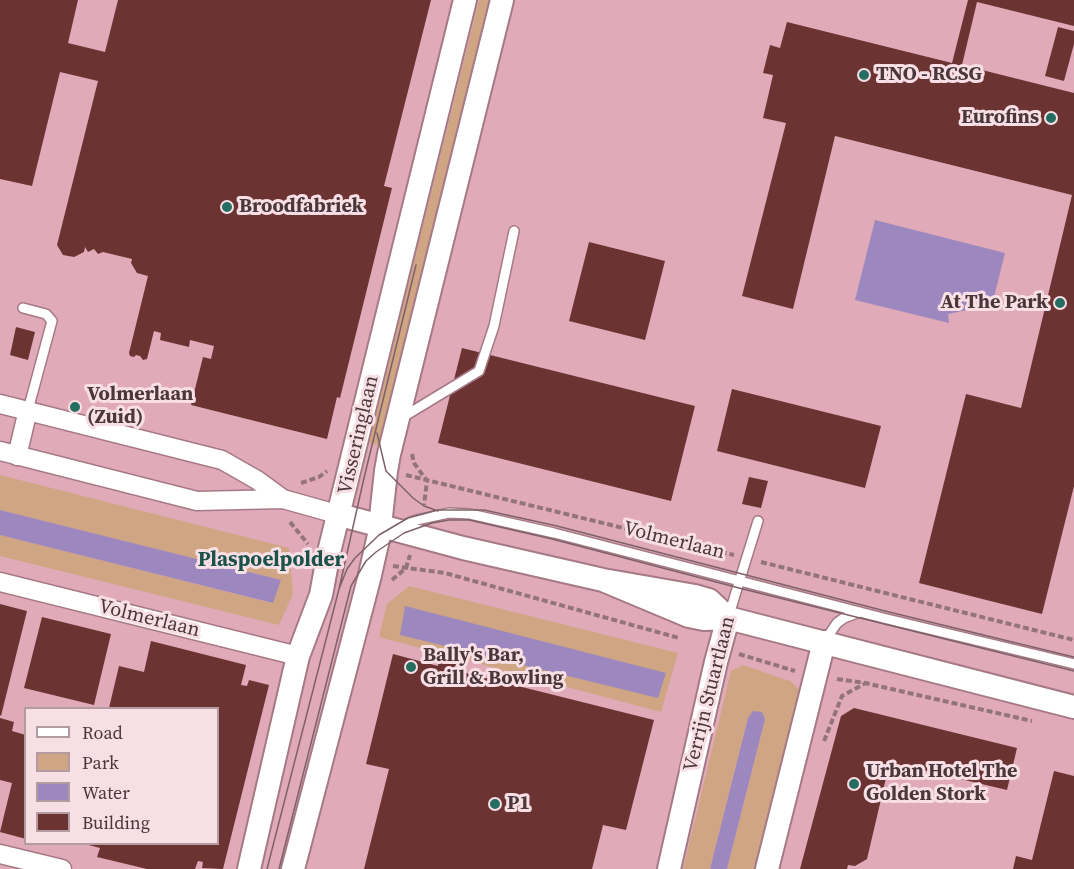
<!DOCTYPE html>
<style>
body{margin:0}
#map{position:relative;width:1074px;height:869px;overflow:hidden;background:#e6b7c3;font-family:"Source Serif 4",serif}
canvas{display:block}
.legend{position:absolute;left:24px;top:707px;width:195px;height:138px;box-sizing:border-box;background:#f8dfe5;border:2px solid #b29ca1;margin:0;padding:8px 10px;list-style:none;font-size:18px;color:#4a373c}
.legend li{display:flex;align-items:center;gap:12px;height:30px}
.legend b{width:30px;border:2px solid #b29ca1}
</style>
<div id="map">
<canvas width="1074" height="869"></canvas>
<ul class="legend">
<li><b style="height:8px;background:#fff"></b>Road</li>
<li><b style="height:16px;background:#cfa583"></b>Park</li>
<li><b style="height:16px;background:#9c88be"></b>Water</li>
<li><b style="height:16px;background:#6c3333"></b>Building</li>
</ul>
</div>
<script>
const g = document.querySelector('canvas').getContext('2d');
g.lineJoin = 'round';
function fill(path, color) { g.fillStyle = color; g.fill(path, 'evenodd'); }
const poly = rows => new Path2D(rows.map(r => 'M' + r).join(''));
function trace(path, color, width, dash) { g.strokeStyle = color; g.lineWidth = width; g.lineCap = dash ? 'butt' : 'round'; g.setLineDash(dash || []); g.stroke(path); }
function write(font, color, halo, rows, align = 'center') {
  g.font = font + ' "Source Serif 4",serif'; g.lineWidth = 6; g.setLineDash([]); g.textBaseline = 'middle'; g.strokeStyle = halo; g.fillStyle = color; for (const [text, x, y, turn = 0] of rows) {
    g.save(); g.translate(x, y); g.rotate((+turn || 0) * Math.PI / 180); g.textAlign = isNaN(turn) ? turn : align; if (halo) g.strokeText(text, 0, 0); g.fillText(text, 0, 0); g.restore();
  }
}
const built = poly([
 [0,0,1074,0,1074,869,0,869],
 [26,708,218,708,218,844,26,844]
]);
const green = poly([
 [479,0,499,0,387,447,369,443],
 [0,475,289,548,293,594,279,625,0,556,0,535,272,603,281,580,0,510],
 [409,586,678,653,661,712,379,637,387,604],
 [743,665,790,681,800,690,756,869,727,869,765,719,748,718,710,869,683,869,731,671]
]);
const water = poly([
 [875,220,1005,253,992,305,948,314,949,323,855,300],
 [0,510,281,580,273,603,0,535],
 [405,606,666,673,658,698,400,635],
 [753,711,762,712,765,719,727,869,710,869,748,718]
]);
const building = poly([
 [0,0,78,0,68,43,105,52,118,0,431,0,384,186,392,188,340,398,337,397,327,439,191,405,203,357,211,359,214,346,190,340,189,347,160,340,161,333,154,331,147,359,143,360,140,356,136,355,134,357,130,356,129,353,148,276,137,273,131,263,132,259,103,252,98,254,94,249,88,252,85,247,84,252,74,257,63,255,57,245,98,81,60,72,32,186,0,179],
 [968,0,1074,0,1074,26,977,2,962,65,1074,93,1074,486,1042,614,919,583,966,394,1021,408,1072,195,835,136,793,309,742,296,786,123,763,118,773,75,763,73,770,45,780,48,787,22,952,63],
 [1058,27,1074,31,1074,44,1064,81,1045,76],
 [589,242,665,261,645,340,569,321],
 [16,327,35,332,28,360,10,355],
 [462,348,695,406,671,501,438,443],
 [732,389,881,426,865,488,717,451],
 [749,477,768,481,761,508,742,504],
 [0,604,27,611,1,716,0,715],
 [42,617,111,634,94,705,24,688],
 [151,641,246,665,241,685,247,686,249,680,269,685,223,869,202,868,203,862,198,861,195,869,147,869,97,857,100,848,85,844,218,844,218,708,109,708,119,666,144,672],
 [393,654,438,666,439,660,456,664,454,670,654,720,626,830,603,825,592,869,364,869,389,769,366,764],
 [854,708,1017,748,1007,790,901,765,900,770,895,773,889,771,886,778,867,859,855,866,848,865,847,869,800,869,841,716],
 [0,718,14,722,12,731,26,735,26,839,0,832,12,783,0,780],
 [1054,771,1074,776,1074,869,1013,869,1016,856,1032,860]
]);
const path = poly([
 [412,454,414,463,427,481,424,505],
 [406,475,734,555],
 [301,483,319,477,327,471],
 [290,522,308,544],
 [761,562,1074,640],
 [393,566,445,573,679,638],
 [392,580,406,568,410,555],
 [739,654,795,671],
 [837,679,865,683,1032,721],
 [824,741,842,696,864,684]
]);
const service = poly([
 [23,308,46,314,52,321,28,410],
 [403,417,479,371,494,326,514,231],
 [401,526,416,520,449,513,470,514,554,533,883,618,1074,664],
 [728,618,758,521],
 [824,642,837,623,844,618,860,612]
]);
const minor = poly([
 [0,404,222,460,257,480,283,499],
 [0,451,197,501,283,499,340,515],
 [17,456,28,410],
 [0,582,298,656],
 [0,854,62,869]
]);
const tertiary = poly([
 [340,515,463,548,603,580,695,596,709,600,728,618],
 [603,580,689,616,704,619,728,618,1074,707],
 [249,869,298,656,321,595,329,552,465,0],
 [293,869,369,579,379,535,386,471,389,454,502,0],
 [669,869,716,662,728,618],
 [767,869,824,642]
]);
const tram = poly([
 [377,433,386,471,413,498,424,506,438,511],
 [339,589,347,569,355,558,379,535,408,518,438,510,484,510,557,526,885,611,1074,657],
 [267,869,339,589,364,478,416,265],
 [279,869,351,586,366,561,376,552,404,533,432,523,449,520,469,520,552,539,739,588,1074,671]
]);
const markers = [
 [864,75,6,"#256c61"],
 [1051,118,6,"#256c61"],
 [227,207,6,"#256c61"],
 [1060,303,6,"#256c61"],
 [75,407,6,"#256c61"],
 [411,667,6,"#256c61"],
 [854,784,6,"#256c61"],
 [495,804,6,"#256c61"]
];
const poiNames = [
 ["TNO - RCSG",876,75],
 ["Eurofins",1039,118,"right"],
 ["Broodfabriek",239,207],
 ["At The Park",1048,303,"right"],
 ["Volmerlaan",87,395],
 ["(Zuid)",87,418],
 ["Bally's Bar,",423,656],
 ["Grill & Bowling",423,679],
 ["Urban Hotel The",866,772],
 ["Golden Stork",866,795],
 ["P1",507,804]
];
const streetNames = [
 ["Visseringlaan",359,435,-77],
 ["Volmerlaan",674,541,14],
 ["Volmerlaan",149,619,14],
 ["Verrijn Stuartlaan",710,694,-76]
];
const neighbourhoodNames = [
 ["Plaspoelpolder",271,561]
];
fill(built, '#e1aab9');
fill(green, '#cfa583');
fill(water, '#9c88be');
fill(building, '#6c3333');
trace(service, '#a57985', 12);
trace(minor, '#a57985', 21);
trace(tertiary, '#a57985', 26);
trace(path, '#94747c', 4, [6, 3]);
trace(service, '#fff', 9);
trace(minor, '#fff', 18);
trace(tertiary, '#fff', 22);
trace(tram, '#7e6169', 1.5);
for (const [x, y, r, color] of markers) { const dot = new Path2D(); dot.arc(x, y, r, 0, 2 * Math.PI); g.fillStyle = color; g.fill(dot); trace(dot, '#f8dfe5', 2); }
write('bold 20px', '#4a373c', '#f8dfe5', poiNames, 'left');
write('20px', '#4a373c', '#f8dfe5', streetNames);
write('bold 21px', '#1a5249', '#f8dfe5', neighbourhoodNames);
</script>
